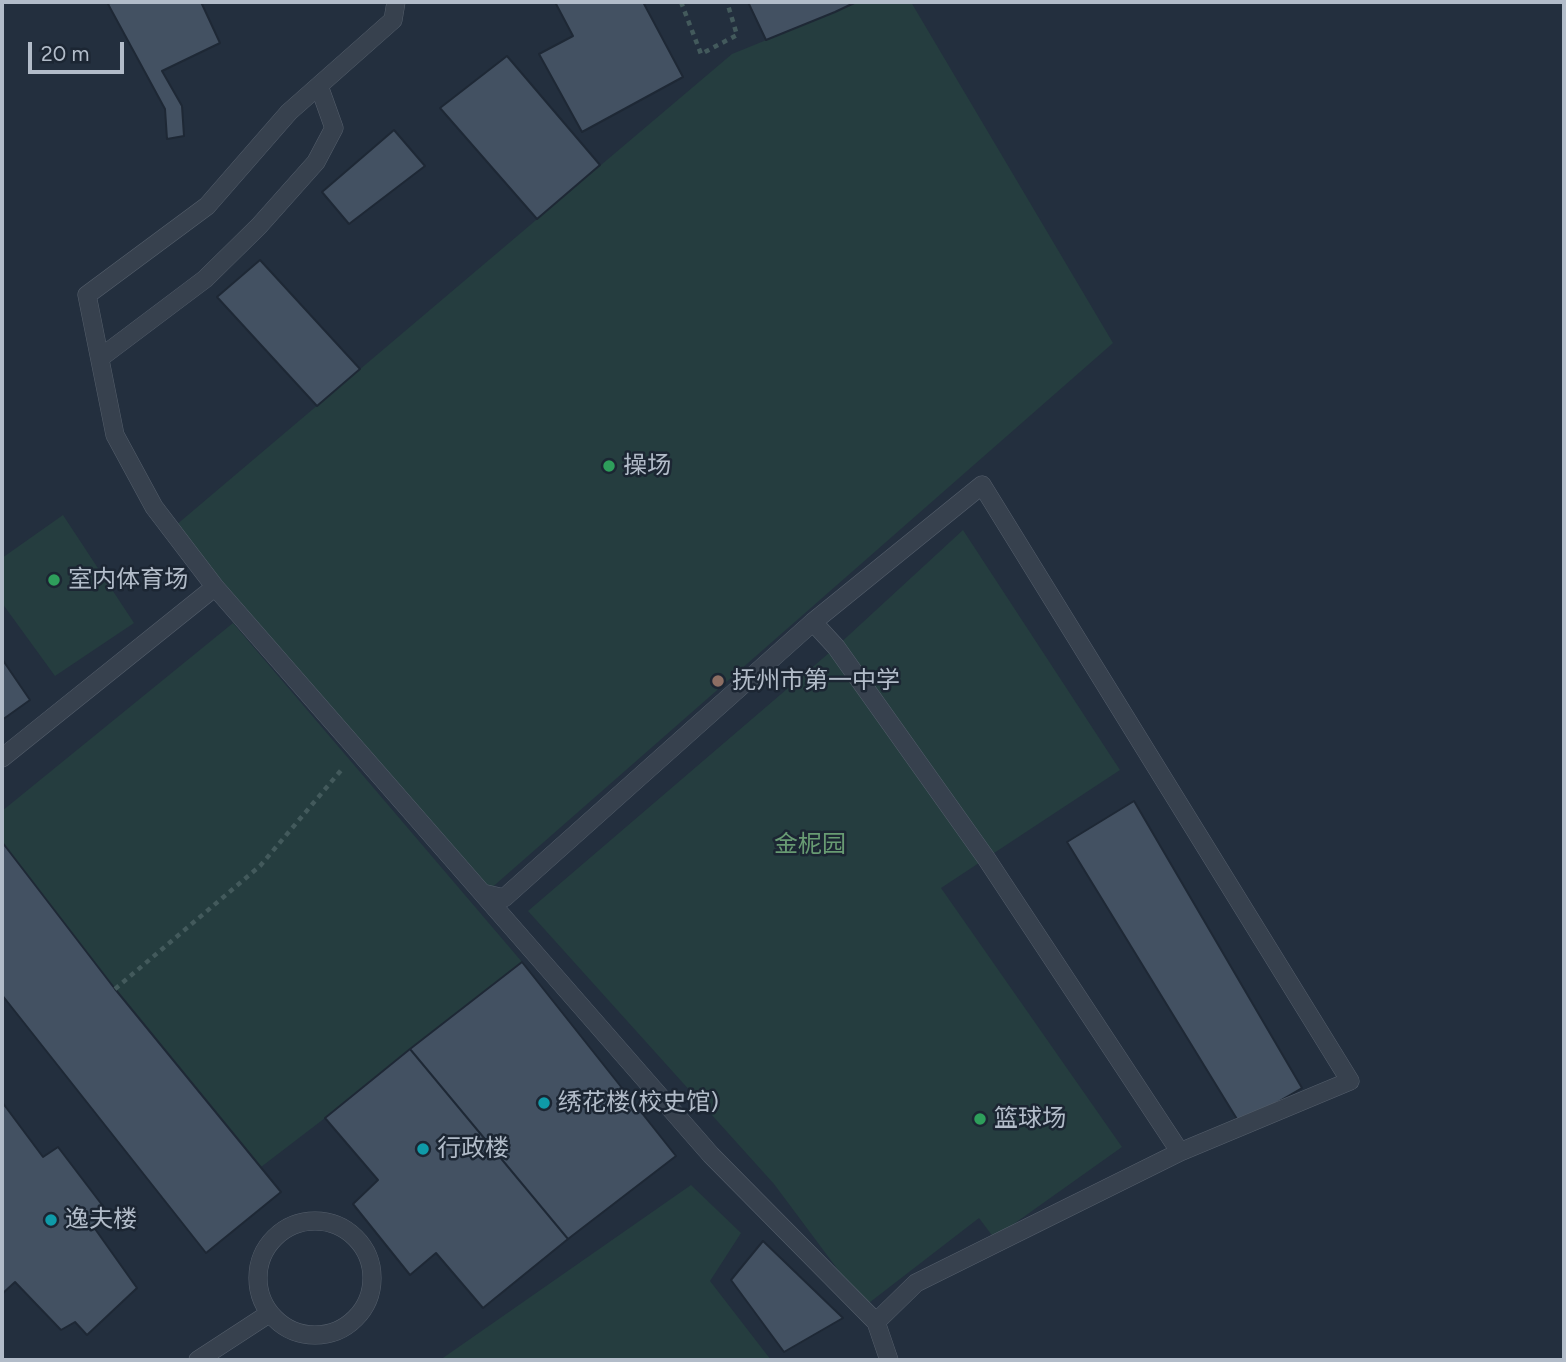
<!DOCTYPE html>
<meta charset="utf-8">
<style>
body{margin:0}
#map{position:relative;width:1566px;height:1362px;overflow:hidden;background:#232f3e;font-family:Figtree,sans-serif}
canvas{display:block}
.frame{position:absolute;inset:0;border:4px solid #b2bcc9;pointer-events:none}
.scale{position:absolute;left:28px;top:42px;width:96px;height:32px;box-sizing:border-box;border:4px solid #b2bcc9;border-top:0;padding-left:9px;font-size:21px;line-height:24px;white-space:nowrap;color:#b2bcc9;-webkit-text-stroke:5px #1c2633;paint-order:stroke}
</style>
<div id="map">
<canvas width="1566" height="1362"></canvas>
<div class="frame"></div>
<div class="scale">20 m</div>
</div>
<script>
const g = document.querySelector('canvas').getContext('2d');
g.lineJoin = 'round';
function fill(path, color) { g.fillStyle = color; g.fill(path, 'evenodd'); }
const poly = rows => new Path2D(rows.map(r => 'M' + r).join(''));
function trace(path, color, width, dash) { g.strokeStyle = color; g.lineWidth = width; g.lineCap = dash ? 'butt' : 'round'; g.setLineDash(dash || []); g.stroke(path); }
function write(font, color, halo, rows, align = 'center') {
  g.font = font + ' Figtree,"Noto Sans SC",sans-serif'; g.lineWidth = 5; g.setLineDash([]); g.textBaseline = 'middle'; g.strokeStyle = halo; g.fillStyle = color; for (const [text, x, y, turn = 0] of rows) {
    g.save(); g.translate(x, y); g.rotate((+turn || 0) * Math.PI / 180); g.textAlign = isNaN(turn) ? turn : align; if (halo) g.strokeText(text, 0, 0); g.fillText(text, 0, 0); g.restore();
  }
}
const green = poly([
 [860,2,911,2,1113,343,488,891,175,526,732,54],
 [63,515,134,623,55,676,2,603,2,558],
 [963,530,1120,770,941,888,1122,1147,994,1238,979,1218,865,1306,774,1184,528,911,836,647],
 [233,623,522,962,410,1049,325,1118,261,1167,115,989,2,842,2,811],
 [691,1185,741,1233,710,1281,771,1360,440,1360]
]);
const building = poly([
 [112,2,201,2,220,43,162,71,182,106,184,136,167,139,165,109,108,4,112,2],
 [555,2,643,2,683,77,582,132,539,54,573,36,555,2],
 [748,2,856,2,835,12,766,40,748,2],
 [507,56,600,165,537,219,440,108,507,56],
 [394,130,425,166,349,224,322,192,394,130],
 [260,260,360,369,317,406,217,297,260,260],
 [2,659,30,700,2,720,2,659],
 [1134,801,1302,1088,1240,1124,1067,842,1134,801],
 [2,842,115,989,281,1192,206,1253,2,995,2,842],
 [522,962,676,1156,568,1239,410,1049,522,962],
 [410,1049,568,1239,483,1308,436,1253,410,1275,353,1204,378,1180,325,1118,410,1049],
 [2,1102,43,1157,58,1147,109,1214,93,1226,137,1288,87,1335,75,1322,61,1330,15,1282,2,1294,2,1102],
 [763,1241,843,1318,784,1352,731,1280,763,1241]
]);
const path = poly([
 [681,2,701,54,737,35,727,2],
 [115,989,260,866,343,768]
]);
const service = poly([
 [396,2,393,20,289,112,207,206,87,295,115,435,154,507,215,587,711,1155,876,1322,889,1360],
 [100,358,205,279,259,226,316,162,334,128,319,86],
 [813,622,982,485,1350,1081,1180,1152],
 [2,758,215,587],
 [482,893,504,898,813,622,836,647,986,858,1180,1152,916,1283,876,1322],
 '258 1278a57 57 0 1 1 114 0a57 57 0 1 1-114 0Z',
 [198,1360,270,1313]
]);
const markers = [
 [609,466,7,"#2e9e5b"],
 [54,580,7,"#2e9e5b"],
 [718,681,7,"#8d6e63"],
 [544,1103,7,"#0f9aa8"],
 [980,1119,7,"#2e9e5b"],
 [423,1149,7,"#0f9aa8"],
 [51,1220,7,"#0f9aa8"]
];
const poiNames = [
 ["操场",623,466],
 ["室内体育场",68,580],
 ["抚州市第一中学",732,681],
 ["绣花楼(校史馆)",558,1103],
 ["篮球场",994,1119],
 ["行政楼",437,1149],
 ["逸夫楼",65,1220]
];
const parkNames = [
 ["金柅园",810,845]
];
fill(green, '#253d3f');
fill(building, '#435162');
trace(building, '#1e2835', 2);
trace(service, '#555f6c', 19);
trace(path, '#435a5c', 4.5, [5, 5]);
trace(service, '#37414e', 18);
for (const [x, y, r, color] of markers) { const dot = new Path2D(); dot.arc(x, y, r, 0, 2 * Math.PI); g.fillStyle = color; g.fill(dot); trace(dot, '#1c2633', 2.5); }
write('24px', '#b2bcc9', '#1c2633', poiNames, 'left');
write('24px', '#689b73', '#1c2633', parkNames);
</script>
